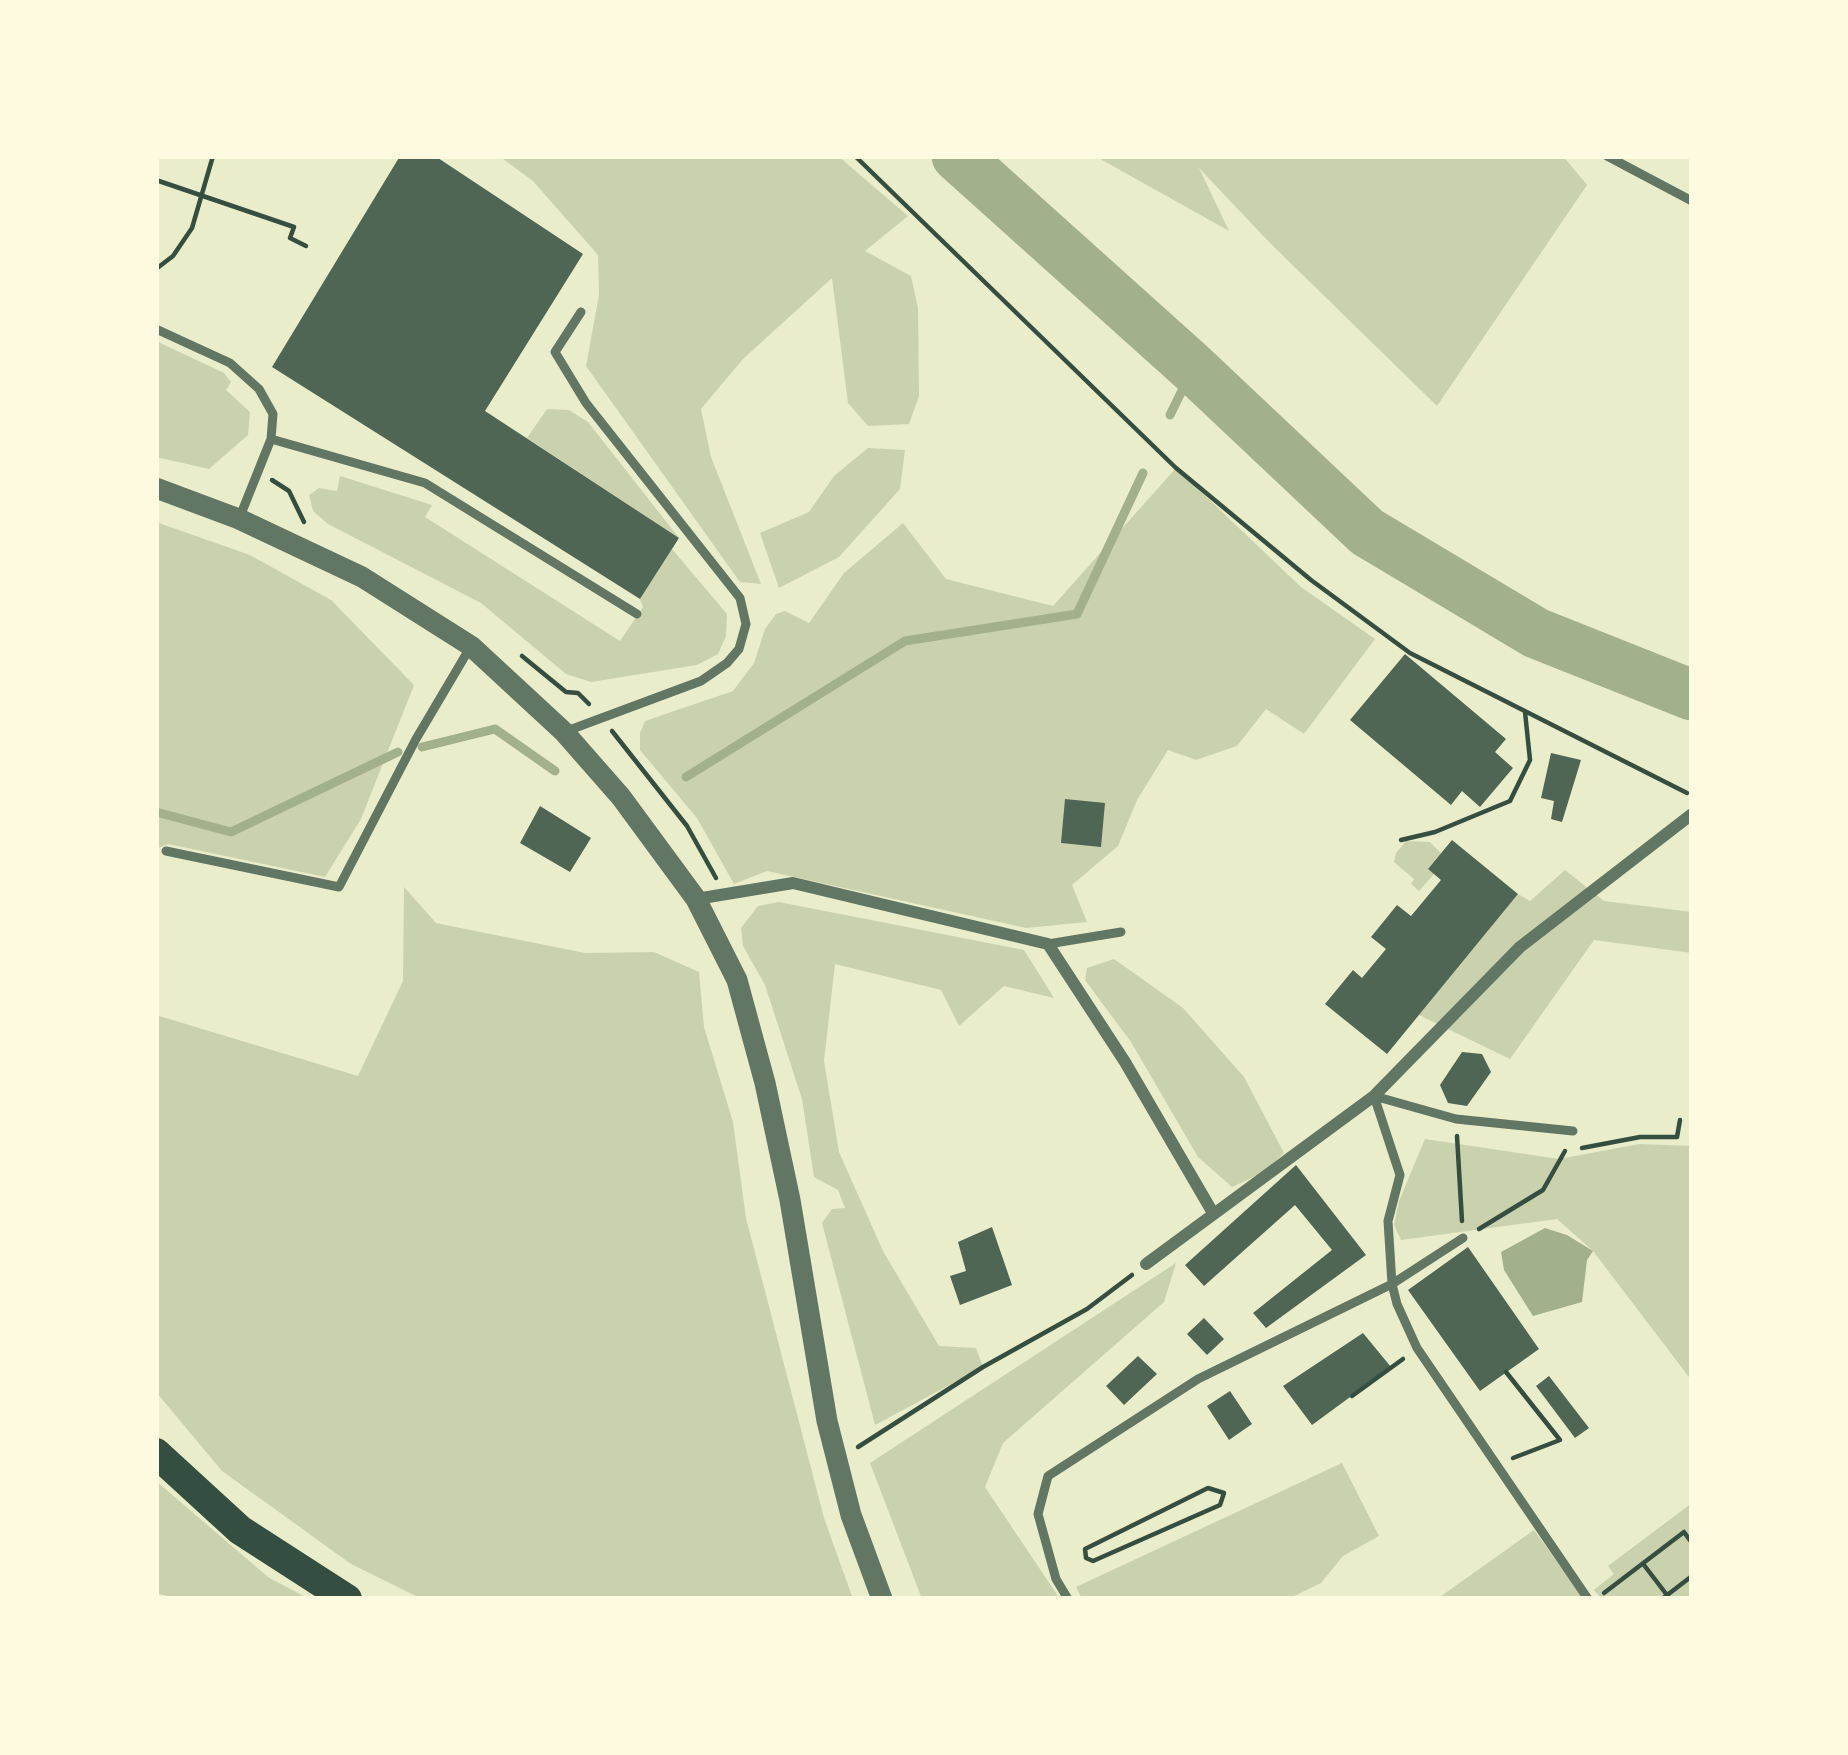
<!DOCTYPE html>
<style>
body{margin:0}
#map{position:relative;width:1848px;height:1755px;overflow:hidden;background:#e9edc9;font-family:"Asap Condensed",sans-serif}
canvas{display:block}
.frame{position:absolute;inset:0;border:159px solid #fefae0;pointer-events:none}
</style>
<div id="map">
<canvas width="1848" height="1755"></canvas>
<div class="frame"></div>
</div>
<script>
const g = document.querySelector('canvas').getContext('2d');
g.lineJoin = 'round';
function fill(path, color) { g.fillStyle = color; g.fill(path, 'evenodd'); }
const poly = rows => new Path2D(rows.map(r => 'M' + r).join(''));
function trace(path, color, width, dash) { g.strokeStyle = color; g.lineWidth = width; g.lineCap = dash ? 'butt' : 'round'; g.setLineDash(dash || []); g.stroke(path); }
const green = poly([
 [499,156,838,156,908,216,865,251,911,276,918,308,919,396,909,424,868,426,848,403,832,278,743,359,701,409,711,457,761,584,740,582,586,366,599,295,598,255,533,181],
 [1095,156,1563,156,1587,185,1437,406,1270,243,1199,168,1229,231],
 [156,341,224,373,231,382,226,390,250,412,248,435,209,469,156,457],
 [547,409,569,410,588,422,679,538,527,438],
 [868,448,905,450,900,489,839,557,779,588,760,533,809,512,834,476],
 [1176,468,1301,587,1375,639,1304,734,1266,709,1237,746,1196,760,1168,750,1137,800,1118,846,1072,885,1087,922,1026,928,767,871,734,884,697,818,640,750,640,733,645,721,733,691,754,663,765,629,776,614,785,611,809,623,844,573,903,523,946,579,1053,606],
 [340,476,432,505,425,517,620,641,643,607,640,599,672,549,727,614,726,636,718,654,697,665,591,682,566,674,481,603,328,524,313,511,309,495,319,488,337,491],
 [156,522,250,555,331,600,414,685,361,819,325,877,168,844,156,849],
 [1406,841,1430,842,1441,853,1428,869,1434,874,1419,891,1411,884,1414,879,1394,862,1396,853],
 [1565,870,1604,901,1692,912,1692,953,1594,940,1510,1059,1419,1015,1518,894,1530,901],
 [404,887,436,923,585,953,654,952,699,972,704,1027,733,1122,746,1218,824,1518,853,1599,422,1599,351,1564,222,1471,156,1392,156,1015,358,1076,403,981],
 [779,902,1024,950,1054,998,1004,986,959,1026,941,990,835,964,824,1061,839,1152,883,1251,939,1346,976,1348,983,1367,875,1425,822,1223,832,1209,845,1208,838,1190,814,1177,802,1099,765,985,743,946,741,928,758,906],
 [1114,959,1183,1008,1244,1077,1284,1153,1262,1173,1232,1187,1198,1157,1131,1042,1085,980,1087,968],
 [1425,1139,1559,1159,1639,1144,1692,1146,1692,1381,1593,1251,1557,1219,1401,1240,1394,1225,1399,1201],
 [1176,1263,1164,1302,1003,1443,985,1487,1060,1599,922,1599,870,1463],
 [1342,1463,1379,1536,1343,1556,1321,1583,1288,1599,1082,1599,1076,1587],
 [156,1481,268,1577,309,1599,179,1599,156,1593],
 [1692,1503,1692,1599,1602,1599,1594,1590,1614,1574,1608,1566],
 [1534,1530,1584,1599,1437,1599]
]);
const water = poly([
 [1545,1228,1567,1235,1593,1251,1587,1260,1582,1302,1533,1316,1504,1270,1501,1252]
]);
const stream = poly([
 [1170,415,1193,368],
 [422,747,495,729,555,771],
 [686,777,905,641,1077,614,1143,473],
 [156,812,231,832,398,752]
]);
const river = poly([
 [957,156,1193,368,1367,532,1536,633,1692,695]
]);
const building = poly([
 [400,156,435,156,583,254,485,411,679,538,640,599,272,367],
 [1405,654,1506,739,1495,752,1513,768,1480,807,1462,791,1451,805,1350,720],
 [1551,753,1581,760,1562,822,1551,819,1554,801,1541,798],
 [1065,799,1105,803,1101,847,1061,843],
 [540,806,591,838,570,872,520,843],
 [1452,840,1518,894,1387,1054,1325,1004,1353,970,1362,978,1386,949,1371,937,1397,905,1411,916,1441,880,1428,869],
 [1462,1052,1482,1054,1491,1072,1467,1106,1448,1103,1440,1085],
 [1296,1165,1366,1255,1266,1328,1253,1313,1332,1250,1295,1205,1204,1286,1185,1265],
 [992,1227,1012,1285,960,1305,950,1276,966,1271,958,1242],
 [1468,1247,1539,1349,1480,1391,1408,1290],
 [1204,1318,1224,1339,1207,1355,1187,1334],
 [1363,1333,1391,1367,1312,1425,1283,1386],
 [1138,1356,1157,1374,1124,1405,1106,1386],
 [1549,1376,1589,1428,1575,1438,1536,1386],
 [1230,1391,1252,1424,1229,1440,1207,1406]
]);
const path = poly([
 [855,156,1176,468,1311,580,1410,653,1687,793],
 [156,180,294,227,290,238,306,246],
 [156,269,173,256,192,228,213,156],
 [272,480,289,491,304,522],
 [522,656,566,692,578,693,589,704],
 [612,731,687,826,716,878],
 [1401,840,1435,832,1510,801,1530,760,1525,712],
 [1457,1136,1462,1221],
 [1582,1148,1640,1137,1677,1137,1680,1120],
 [1479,1229,1543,1190,1565,1151],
 [1506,1372,1560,1440,1513,1458],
 [1352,1396,1403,1359],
 [858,1447,983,1367,1087,1309,1132,1275],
 [1208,1488,1224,1493,1220,1505,1093,1561,1086,1558,1085,1549,1208,1488],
 [1644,1565,1670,1599],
 [1604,1593,1684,1532,1692,1543],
 [1662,1599,1692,1576]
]);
const service = poly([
 [1607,156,1692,201],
 [156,329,230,363,259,389,273,414,271,439,239,519],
 [271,439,425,483,637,614],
 [564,732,701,681,727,663,739,649,746,624,740,598,586,403,555,352,581,312],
 [166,851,339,887,416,739,471,646],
 [1048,944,1121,932],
 [1374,1096,1456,1119,1573,1131],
 [1463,1238,1392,1284,1397,1304,1417,1348,1588,1599],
 [1068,1599,1056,1579,1038,1514,1048,1476,1198,1379,1392,1284,1388,1221,1400,1175,1374,1096]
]);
const minor = poly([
 [696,899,793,883,1048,944,1125,1062,1213,1213],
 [1146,1264,1374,1096,1520,947,1692,814]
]);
const tertiary = poly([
 [156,488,239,519,362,577,471,646,564,732,621,797,696,899,737,980,765,1083,790,1200,827,1421,851,1515,882,1599]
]);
const motorway = poly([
 [156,1453,240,1530,347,1599]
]);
fill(green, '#cad2ad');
fill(water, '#a3b18a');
trace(stream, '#a3b18a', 9);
trace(river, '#a3b18a', 51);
fill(building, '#4f6655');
trace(path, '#344e41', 4.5);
trace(service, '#617663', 9);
trace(minor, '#617663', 12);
trace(tertiary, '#617663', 21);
trace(motorway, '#344e41', 30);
</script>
